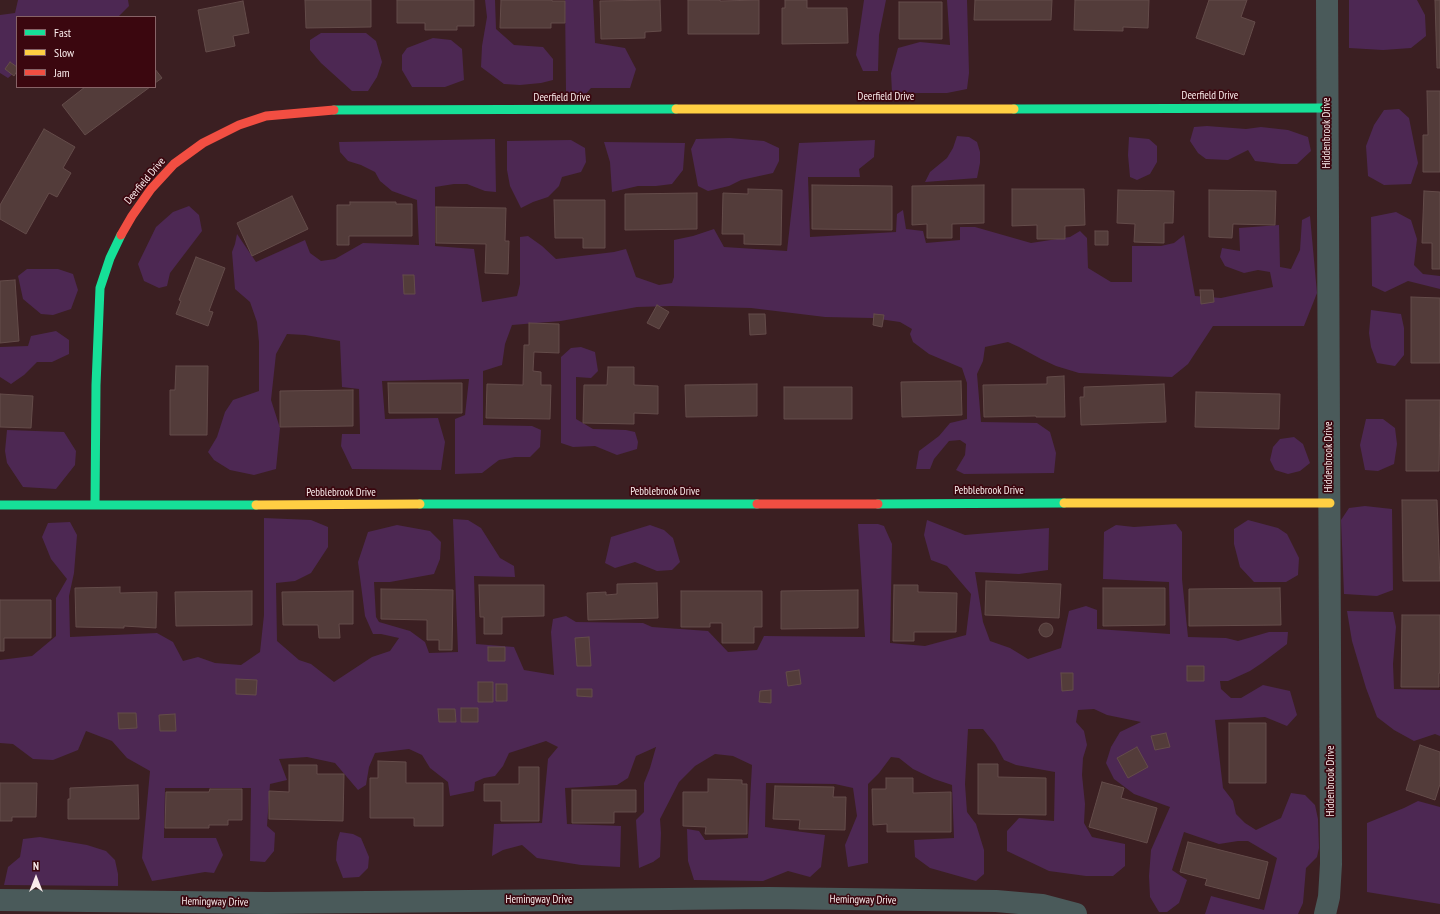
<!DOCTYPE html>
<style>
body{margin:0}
#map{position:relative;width:1440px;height:914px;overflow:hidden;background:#3b1f22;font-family:"PT Sans Narrow",sans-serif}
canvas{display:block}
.legend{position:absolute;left:16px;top:16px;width:140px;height:72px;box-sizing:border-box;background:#3b070f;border:1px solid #876367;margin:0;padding:5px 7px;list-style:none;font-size:12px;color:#faecec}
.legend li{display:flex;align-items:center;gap:8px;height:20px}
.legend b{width:20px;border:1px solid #876367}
.north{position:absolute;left:16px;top:858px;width:40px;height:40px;-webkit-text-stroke:3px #3b070f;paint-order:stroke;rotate:0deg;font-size:11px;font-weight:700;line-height:16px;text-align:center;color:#faecec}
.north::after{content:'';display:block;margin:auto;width:14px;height:18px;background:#faecec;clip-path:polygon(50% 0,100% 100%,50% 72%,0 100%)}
</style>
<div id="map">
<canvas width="1440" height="914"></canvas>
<ul class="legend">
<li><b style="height:5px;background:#16e098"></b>Fast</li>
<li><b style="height:5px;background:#ffcf43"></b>Slow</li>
<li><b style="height:5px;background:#f24e42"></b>Jam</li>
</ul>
<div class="north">N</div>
</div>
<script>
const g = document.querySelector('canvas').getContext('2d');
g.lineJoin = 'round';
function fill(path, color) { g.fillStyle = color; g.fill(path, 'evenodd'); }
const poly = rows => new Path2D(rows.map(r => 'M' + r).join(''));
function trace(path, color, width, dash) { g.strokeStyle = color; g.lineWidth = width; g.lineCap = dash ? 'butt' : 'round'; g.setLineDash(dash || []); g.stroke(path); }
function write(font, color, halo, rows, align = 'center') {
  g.font = font + ' "PT Sans Narrow",sans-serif'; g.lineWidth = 3.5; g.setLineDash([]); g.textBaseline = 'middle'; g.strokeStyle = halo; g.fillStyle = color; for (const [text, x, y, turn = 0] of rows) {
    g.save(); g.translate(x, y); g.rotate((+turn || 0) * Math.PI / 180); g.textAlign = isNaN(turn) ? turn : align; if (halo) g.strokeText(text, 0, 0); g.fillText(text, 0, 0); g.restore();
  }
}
const green = poly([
 [18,0,128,0,129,6,118,17,17,17,17,67,14,73,8,78,0,73,0,15,15,13],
 [485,0,495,0,496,29,514,45,543,47,553,59,553,80,541,83,520,85,504,84,481,67,482,46,487,17],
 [565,0,593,0,595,43,625,48,636,69,630,88,591,88,584,96,566,92],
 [864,0,886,0,879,35,878,71,863,71,856,55],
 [947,0,967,0,969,73,967,89,947,93,892,93,891,73,898,48,920,42,950,45],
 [1349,0,1417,0,1425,15,1426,36,1411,48,1383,50,1349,48],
 [321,33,366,33,376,41,382,62,377,77,368,91,352,91,321,63,310,50,310,40],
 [433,38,451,40,462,49,464,80,445,87,412,87,402,70,402,55,407,48],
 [1399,109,1409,118,1418,163,1411,184,1384,185,1368,176,1366,146,1374,125,1384,110],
 [1207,126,1246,129,1261,127,1288,130,1308,137,1311,151,1297,164,1281,164,1255,161,1248,150,1228,160,1206,159,1198,153,1190,141,1194,127],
 [957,136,969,137,977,142,980,152,980,163,977,178,925,182,930,172,947,158,953,148],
 [1129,137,1149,139,1157,146,1157,162,1150,174,1137,180,1130,177,1128,155],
 [730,138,764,141,779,148,779,161,773,173,741,180,729,186,708,191,698,186,691,149,696,139],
 [495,139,496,192,485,191,467,184,454,184,435,187,435,246,474,249,482,302,517,296,520,284,520,237,528,236,542,246,556,259,614,252,626,249,636,277,659,285,672,283,674,277,674,240,693,236,714,229,724,247,787,251,799,143,875,140,874,157,859,169,860,177,808,177,810,237,896,232,897,214,903,210,906,229,923,231,926,243,960,240,960,227,975,227,1031,243,1070,237,1080,231,1087,238,1088,268,1111,282,1132,282,1132,246,1161,246,1174,243,1184,235,1195,296,1221,298,1273,287,1270,272,1258,270,1244,273,1225,266,1220,257,1222,248,1240,251,1239,228,1279,225,1280,267,1291,269,1300,250,1302,220,1310,216,1317,293,1304,326,1213,326,1188,364,1172,377,1079,373,1056,366,1041,359,1019,347,1008,342,985,347,983,361,977,374,981,422,1037,423,1050,432,1056,453,1054,473,964,474,956,470,965,455,966,444,960,440,949,441,934,459,930,469,916,469,919,451,939,436,950,423,967,419,967,383,962,368,929,354,913,342,910,334,912,329,900,322,872,318,825,317,751,308,671,306,637,307,561,321,512,325,505,344,502,365,483,371,483,425,532,426,541,430,540,447,530,457,515,457,499,460,482,473,455,474,455,419,465,415,469,379,382,381,385,419,438,418,445,442,441,470,352,469,341,446,342,434,360,434,359,389,342,387,340,341,305,335,287,334,276,354,271,400,280,428,276,469,254,475,230,470,214,460,208,452,217,437,225,412,233,400,259,391,259,342,257,322,250,302,235,289,232,252,235,244,237,234,256,262,305,240,310,253,321,261,335,259,363,243,419,245,417,200,392,191,380,181,375,172,361,165,348,161,340,152,339,142],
 [571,140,585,148,586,162,581,172,562,177,559,186,548,197,533,202,521,208,510,186,507,170,507,141],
 [604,142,685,143,683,170,672,184,656,186,638,186,612,192,610,162],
 [189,206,199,215,202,231,170,273,167,286,159,288,144,281,138,264,156,227,173,212],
 [1396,212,1411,220,1417,239,1414,265,1423,274,1440,276,1440,289,1408,281,1385,292,1372,286,1371,217],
 [27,269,58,269,73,274,78,290,71,309,53,315,41,314,23,299,18,276],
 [1371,310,1401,314,1404,328,1404,355,1395,366,1377,363,1371,347,1369,333],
 [56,331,69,340,69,354,52,362,37,362,24,375,11,384,0,377,0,347,28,346,31,336],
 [581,347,595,352,598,371,591,378,576,377,576,419,593,429,626,430,635,432,638,442,637,449,617,455,595,446,573,447,561,443,561,357,571,348],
 [1366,419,1383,419,1395,428,1397,444,1394,464,1378,471,1365,470,1360,445],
 [7,430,64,432,76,451,75,465,56,489,23,487,7,463,5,451],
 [1294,437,1303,444,1310,463,1300,471,1288,474,1275,470,1270,460,1273,447,1280,439],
 [1365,506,1392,509,1393,590,1377,596,1344,594,1341,520,1349,508],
 [264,518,311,520,328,527,328,547,311,573,295,581,276,583,277,641,299,660,311,664,334,682,372,657,390,651,399,638,381,634,373,634,365,616,358,562,368,532,397,525,430,531,441,542,440,559,434,574,390,582,374,582,376,617,379,622,410,631,425,642,429,653,458,652,453,519,468,520,481,528,500,558,514,566,515,577,474,576,476,644,514,647,524,670,554,675,551,632,553,619,566,616,576,622,643,623,652,627,708,631,728,652,757,650,764,636,865,637,858,524,878,524,884,526,892,544,890,643,925,646,966,635,971,594,947,566,931,560,924,535,927,520,965,535,1049,528,1048,570,1019,574,975,572,983,622,990,641,1010,648,1028,659,1061,648,1069,611,1086,606,1097,610,1097,629,1170,634,1169,582,1103,579,1104,532,1116,525,1134,527,1176,524,1182,532,1182,579,1188,637,1226,638,1238,641,1269,632,1288,632,1287,644,1262,663,1250,671,1228,681,1220,681,1221,689,1231,698,1241,698,1263,685,1290,691,1297,715,1287,726,1265,717,1215,720,1223,788,1233,801,1236,814,1245,823,1256,830,1281,818,1291,793,1305,795,1315,805,1318,819,1319,848,1317,857,1306,868,1303,903,1298,914,1205,914,1211,896,1264,910,1277,858,1248,841,1238,841,1219,844,1184,832,1172,870,1187,880,1179,903,1167,912,1159,912,1150,897,1149,876,1151,850,1170,807,1134,794,1114,779,1106,763,1111,747,1120,732,1141,722,1107,715,1094,709,1078,710,1076,722,1084,731,1087,745,1083,758,1082,775,1085,804,1084,823,1092,837,1125,844,1125,866,1113,876,1086,876,1049,871,1007,851,1007,831,1019,818,1054,821,1055,772,1016,765,1004,760,995,744,983,729,968,729,965,784,967,812,976,824,984,850,984,874,976,881,930,868,915,857,914,840,954,838,952,785,934,779,913,769,899,758,891,757,879,773,868,784,868,863,848,867,845,845,857,816,853,788,835,784,766,783,765,827,825,835,821,867,810,877,788,871,763,881,694,880,688,861,687,829,699,831,705,840,748,838,752,765,733,756,715,754,695,766,679,782,660,819,661,833,660,857,653,862,639,868,636,820,644,812,644,783,650,768,656,747,636,756,628,778,617,785,565,788,567,824,621,826,620,867,581,865,537,858,522,845,503,850,492,856,494,824,542,823,548,759,558,747,546,741,509,753,503,766,495,776,484,778,475,782,474,791,450,796,448,782,430,768,422,755,409,749,375,753,369,767,366,785,358,790,335,763,307,757,279,759,287,780,270,784,267,826,275,833,274,851,265,862,250,861,251,788,165,788,164,838,216,838,223,855,214,873,205,872,152,881,142,858,150,771,127,758,112,741,86,731,78,750,53,760,33,759,13,744,0,743,0,660,32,656,56,636,56,598,67,579,51,559,42,537,48,523,70,522,77,535,74,573,69,596,70,637,157,633,173,642,183,661,198,657,215,663,241,665,260,652,264,615],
 [1248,520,1278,528,1287,534,1299,558,1298,575,1286,582,1254,582,1240,567,1234,544,1234,529],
 [650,525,664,530,673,538,680,562,672,570,657,571,635,562,615,568,605,563,611,537],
 [1347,611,1393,612,1396,627,1393,664,1394,689,1440,690,1440,736,1435,734,1414,741,1394,730,1377,717,1366,688,1352,641],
 [1418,801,1440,807,1440,904,1367,892,1367,823,1404,808],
 [340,832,353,834,361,838,369,857,368,868,359,877,343,878,336,860,337,842],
 [40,837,87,845,106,851,115,860,118,874,118,886,4,885,8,867,20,857,23,839]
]);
const building = poly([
 [305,0,371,0,371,27,306,28,305,0],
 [397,0,474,0,474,26,457,26,457,30,425,30,425,23,397,23,397,0],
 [501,0,552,0,552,1,565,1,565,23,551,23,551,28,500,28,501,0],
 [660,0,661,31,645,32,645,38,601,39,600,1,660,0],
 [688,0,720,0,720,1,759,0,759,34,688,34,688,0],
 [785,0,807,0,807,8,847,8,848,43,782,44,782,8,785,8,785,0],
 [975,0,1052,0,1051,20,974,20,975,0],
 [1075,0,1149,0,1148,28,1123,27,1123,31,1074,30,1075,0],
 [1209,0,1247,0,1241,17,1255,22,1244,55,1196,38,1209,0],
 [1435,0,1440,0,1440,68,1437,68,1435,0],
 [243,1,249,33,233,36,235,46,206,52,198,10,243,1],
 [899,2,942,2,942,39,899,39,899,2],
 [10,62,17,67,17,71,14,76,5,69,10,62],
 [155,69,162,78,155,83,155,69],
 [85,87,150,87,85,135,62,105,85,87],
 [1427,91,1440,91,1440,172,1423,172,1423,135,1428,135,1427,91],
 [44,129,75,147,63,168,71,173,57,197,49,193,26,234,0,219,0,205,44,129],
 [812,185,892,186,892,230,812,229,812,185],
 [984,185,984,223,952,224,952,238,927,238,927,224,912,225,912,186,984,185],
 [748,189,782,190,781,245,744,244,744,234,722,234,723,193,748,194,748,189],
 [1012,189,1084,189,1085,225,1065,226,1065,239,1037,239,1037,225,1012,226,1012,189],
 [1118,190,1174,191,1173,223,1164,223,1164,243,1134,242,1135,224,1117,223,1118,190],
 [1209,190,1276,191,1275,225,1233,224,1232,238,1209,237,1209,190],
 [1424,191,1440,192,1440,269,1432,269,1432,243,1422,243,1424,191],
 [697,193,697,229,625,230,625,194,697,193],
 [292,196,308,229,252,256,237,223,292,196],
 [554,200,605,200,605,248,583,248,583,238,555,238,554,200],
 [350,202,396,202,396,204,412,204,412,236,349,236,349,245,337,245,337,205,350,205,350,202],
 [436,207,506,208,505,241,509,241,508,274,485,273,486,244,436,243,436,207],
 [1095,231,1108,231,1108,245,1095,245,1095,231],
 [196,257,225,268,209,311,213,312,208,326,176,314,181,301,179,300,196,257],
 [403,275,414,275,415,294,404,294,403,275],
 [15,280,19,341,0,343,0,281,15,280],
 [1200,290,1213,290,1214,302,1201,304,1200,290],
 [1411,297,1440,298,1440,363,1411,363,1411,297],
 [657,305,669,312,659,329,647,323,657,305],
 [749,314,765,314,766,334,750,335,749,314],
 [874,314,884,315,882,327,873,325,874,314],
 [529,323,559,324,559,353,534,352,533,371,541,372,541,385,551,385,550,419,486,418,487,384,523,385,524,345,529,345,529,323],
 [176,366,208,366,207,435,170,435,170,390,175,390,176,366],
 [608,367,634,367,634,385,658,386,658,414,634,413,634,424,583,423,584,385,607,385,608,367],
 [1064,376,1065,417,1036,417,1036,416,984,417,983,385,1047,384,1047,377,1064,376],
 [961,381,962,415,902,417,901,382,961,381],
 [388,383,462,383,462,413,389,413,388,383],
 [757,384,757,416,686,417,685,385,757,384],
 [1164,384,1166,422,1081,425,1080,397,1084,397,1084,387,1164,384],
 [784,387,852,387,852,419,784,419,784,387],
 [353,390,353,426,280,427,280,391,353,390],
 [1196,392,1280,394,1279,429,1195,427,1196,392],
 [0,394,33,396,31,428,0,427,0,394],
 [1406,400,1440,400,1439,471,1406,471,1406,400],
 [1402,500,1437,500,1440,581,1403,581,1402,500],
 [986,581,1061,584,1059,618,985,615,986,581],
 [657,583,658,618,588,620,587,593,606,592,606,595,617,594,617,584,657,583],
 [479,585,544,585,544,616,502,617,502,634,484,634,484,617,480,617,479,585],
 [894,585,918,585,918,592,957,593,956,632,914,632,914,641,893,641,894,585],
 [120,587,120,593,157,592,156,628,124,626,124,628,76,627,75,588,120,587],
 [1103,588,1165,588,1165,625,1103,626,1103,588],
 [1280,588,1281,625,1189,626,1189,589,1280,588],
 [381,589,453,590,452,650,439,650,439,640,427,640,427,620,381,619,381,589],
 [858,590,858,628,781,629,781,591,858,590],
 [252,591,252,625,176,626,175,592,252,591],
 [353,591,353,624,339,624,340,638,319,638,318,625,283,625,282,592,353,591],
 [681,591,762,591,762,627,754,627,754,643,722,643,722,623,710,623,710,627,681,627,681,591],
 [0,600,51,600,51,638,4,638,4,651,0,651,0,600],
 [1402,615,1440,615,1440,673,1439,673,1439,687,1401,687,1402,615],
 '1039 630a7 7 0 1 1 14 0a7 7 0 1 1-14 0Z',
 [589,637,591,666,577,666,575,638,589,637],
 [488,647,505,647,505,661,488,661,488,647],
 [1187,666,1204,666,1204,681,1187,681,1187,666],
 [799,670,801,684,788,686,786,672,799,670],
 [1061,673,1073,673,1073,690,1062,691,1061,673],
 [236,679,257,680,256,695,236,694,236,679],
 [478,682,493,682,493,702,478,702,478,682],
 [496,684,507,684,507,701,496,701,496,684],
 [577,689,592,689,592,697,577,696,577,689],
 [771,690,771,703,759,702,760,691,771,690],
 [461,708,478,708,478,722,461,722,461,708],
 [438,709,455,709,456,722,439,722,438,709],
 [118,713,136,713,137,728,119,729,118,713],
 [175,714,176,731,160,731,159,715,175,714],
 [1229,723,1266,723,1266,783,1229,783,1229,723],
 [1166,733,1170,747,1155,750,1151,736,1166,733],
 [1420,745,1440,752,1440,784,1435,800,1406,790,1420,745],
 [1137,747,1148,767,1128,778,1117,758,1137,747],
 [378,761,406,762,406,783,443,783,443,826,414,826,414,818,370,818,370,778,378,778,378,761],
 [978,764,998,764,998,777,1046,778,1046,815,978,814,978,764],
 [289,765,317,765,317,774,344,774,343,821,269,819,269,791,289,792,289,765],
 [519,767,539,767,539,821,501,821,501,801,484,801,484,784,519,784,519,767],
 [886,778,913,778,913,793,951,792,951,832,887,832,887,824,873,825,872,789,886,789,886,778],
 [708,779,742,780,742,784,747,784,747,834,705,834,706,827,683,826,683,792,708,792,708,779],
 [1102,782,1124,788,1121,798,1157,808,1147,843,1089,827,1102,782],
 [0,783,37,783,36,817,12,817,12,821,0,821,0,783],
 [138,785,139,819,68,819,68,799,70,799,70,788,138,785],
 [775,786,834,787,833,797,846,797,845,830,799,829,800,820,773,819,775,786],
 [210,789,242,789,242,820,228,820,228,825,209,825,209,828,165,828,166,792,209,792,210,789],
 [572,790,636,790,636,812,614,812,614,823,572,823,572,790],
 [1188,842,1268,862,1259,899,1205,885,1207,879,1180,872,1188,842]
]);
const street = poly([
 [0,900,267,903,769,898,996,901,1042,905,1076,914],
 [1325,914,1329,897,1331,864,1327,0]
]);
const fast = poly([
 [1014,109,1327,108],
 [334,110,676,109],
 [420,504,757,504],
 [878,504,1064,503],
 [0,505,256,505],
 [95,505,96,385,100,288,110,258,121,235]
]);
const slow = poly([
 [676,109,1014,109],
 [1064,503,1330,503],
 [256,505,420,504]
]);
const jam = poly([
 [121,235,132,216,151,189,174,164,203,143,239,125,266,116,334,110],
 [757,504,878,504]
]);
const streetNames = [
 ["Deerfield Drive",1210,96],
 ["Deerfield Drive",886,97],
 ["Deerfield Drive",562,98],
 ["Hiddenbrook Drive",1327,133,-90],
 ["Deerfield Drive",145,181,-50],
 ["Hiddenbrook Drive",1329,457,-90],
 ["Pebblebrook Drive",989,491],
 ["Pebblebrook Drive",665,492],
 ["Pebblebrook Drive",341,493],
 ["Hiddenbrook Drive",1331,781,-90],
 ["Hemingway Drive",539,900],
 ["Hemingway Drive",863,900,1],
 ["Hemingway Drive",215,902,1]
];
fill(green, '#4d2853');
fill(building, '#533c3a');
trace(building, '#644c4a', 1);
trace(street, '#4a5a5a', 22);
trace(fast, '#16e098', 9);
trace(slow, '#ffcf43', 9);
trace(jam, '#f24e42', 9);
write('11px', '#faecec', '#3b070f', streetNames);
</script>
